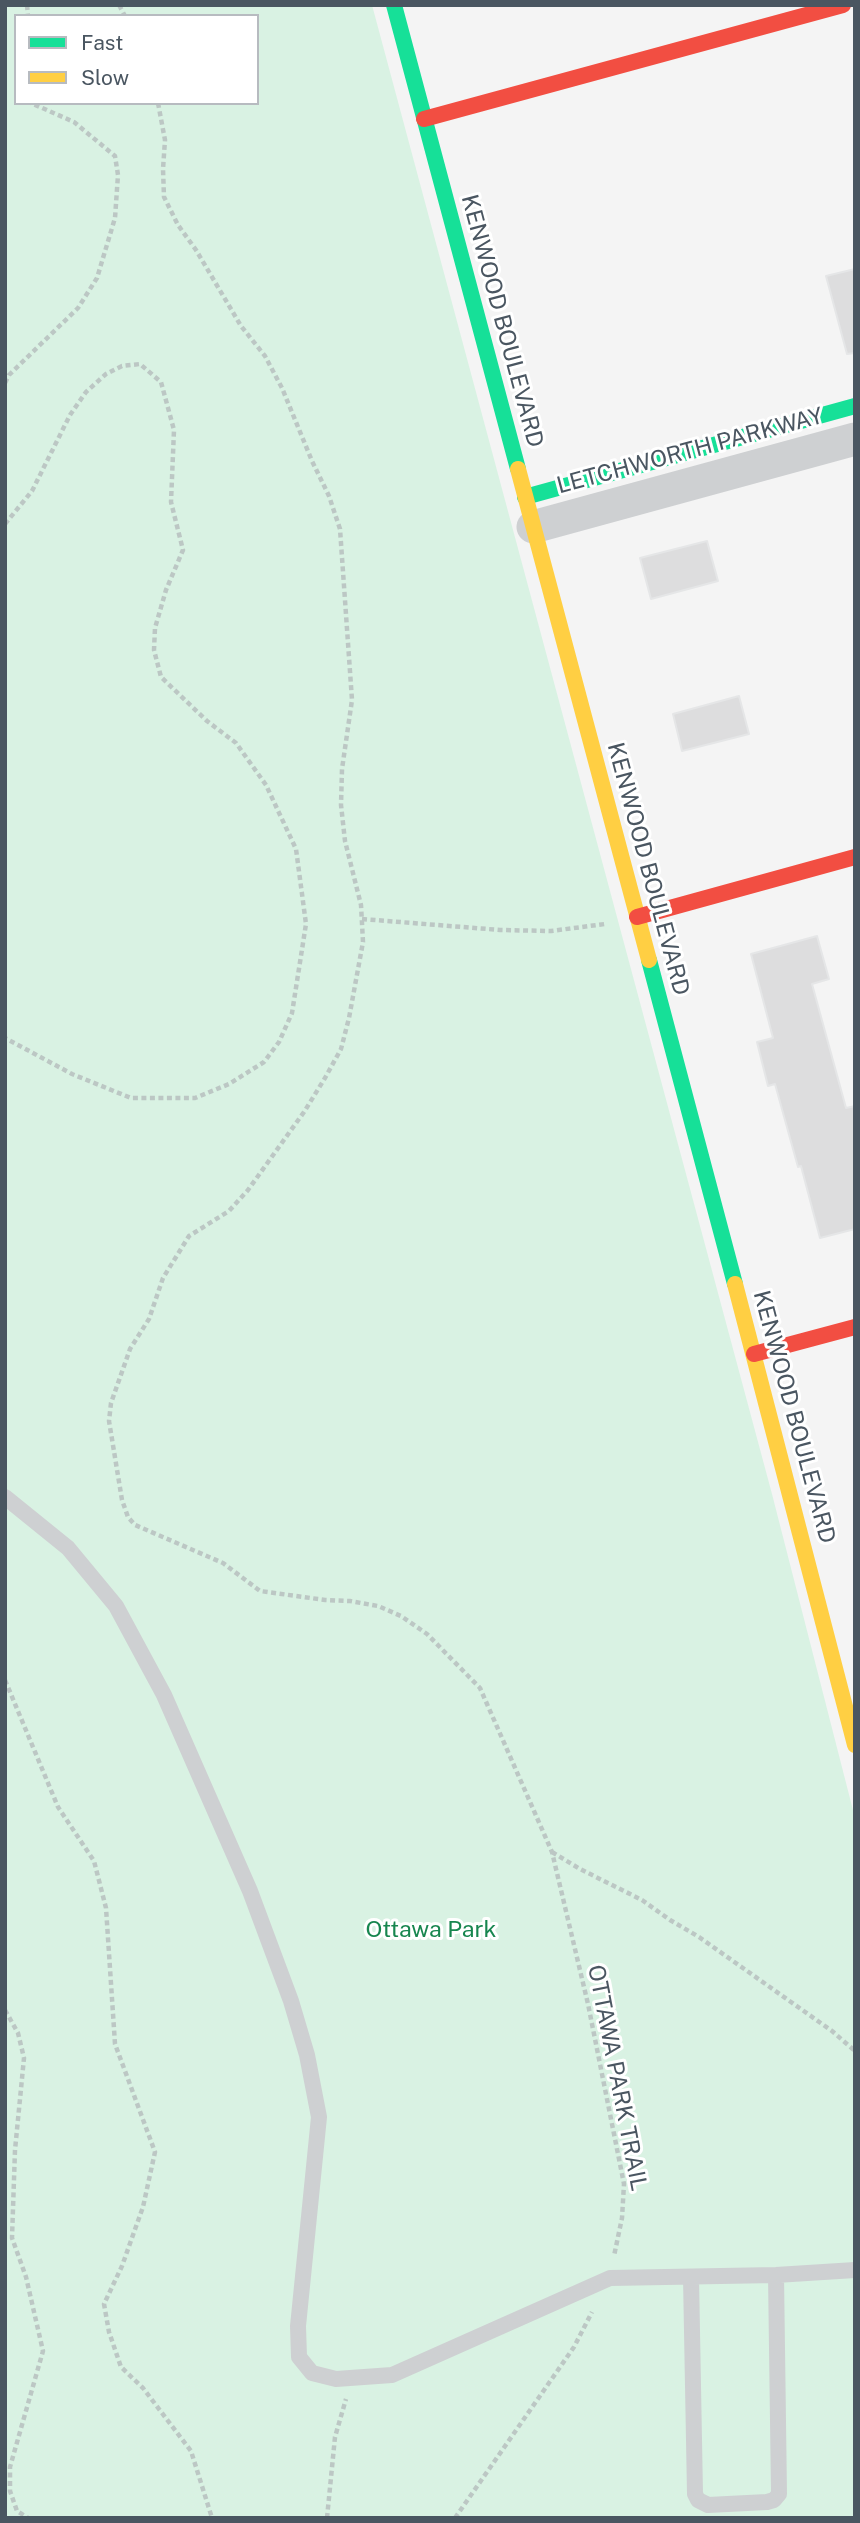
<!DOCTYPE html>
<style>
body{margin:0}
#map{position:relative;width:860px;height:2523px;overflow:hidden;background:#f4f4f4;font-family:"Public Sans",sans-serif}
canvas{display:block}
.frame{position:absolute;inset:0;border:7px solid #4a5661;pointer-events:none}
.legend{position:absolute;left:14px;top:14px;width:245px;height:91px;box-sizing:border-box;background:#fff;border:2px solid #b7bbc0;margin:0;padding:9px 12px;list-style:none;font-size:21px;color:#4a5661}
.legend li{display:flex;align-items:center;gap:14px;height:35px}
.legend b{width:35px;border:2px solid #b7bbc0}
</style>
<div id="map">
<canvas width="860" height="2523"></canvas>
<div class="frame"></div>
<ul class="legend">
<li><b style="height:9px;background:#16e098"></b>Fast</li>
<li><b style="height:9px;background:#ffcf43"></b>Slow</li>
</ul>
</div>
<script>
const g = document.querySelector('canvas').getContext('2d');
g.lineJoin = 'round';
function fill(path, color) { g.fillStyle = color; g.fill(path, 'evenodd'); }
const poly = rows => new Path2D(rows.map(r => 'M' + r).join(''));
function trace(path, color, width, dash) { g.strokeStyle = color; g.lineWidth = width; g.lineCap = dash ? 'butt' : 'round'; g.setLineDash(dash || []); g.stroke(path); }
function write(font, color, halo, rows, align = 'center') {
  g.font = font + ' "Public Sans",sans-serif'; g.lineWidth = 6; g.setLineDash([]); g.textBaseline = 'middle'; g.strokeStyle = halo; g.fillStyle = color; for (const [text, x, y, turn = 0] of rows) {
    g.save(); g.translate(x, y); g.rotate((+turn || 0) * Math.PI / 180); g.textAlign = isNaN(turn) ? turn : align; if (halo) g.strokeText(text, 0, 0); g.fillText(text, 0, 0); g.restore();
  }
}
const green = poly([
 [5,5,372,5,772,1494,855,1818,855,2518,5,2518],
 [16,16,257,16,257,103,16,103]
]);
const building = poly([
 [855,269,855,353,847,354,826,276,855,269],
 [707,541,718,581,651,599,640,558,707,541],
 [739,696,749,734,682,751,673,714,739,696],
 [817,936,829,979,812,984,846,1108,855,1106,855,1229,820,1238,801,1166,798,1167,775,1084,768,1086,757,1042,773,1038,751,954,817,936]
]);
const path = poly([
 [27,5,28,16],
 [119,5,125,16],
 [158,103,165,140,163,169,164,197,178,225,196,250,241,326,265,356,282,388,312,461,329,496,340,529,352,700,342,769,341,805,345,841,361,905,363,942,349,1018,341,1049,325,1078,304,1112,248,1190,229,1211,189,1236,163,1278,149,1319,130,1349,111,1403,109,1421,122,1500,128,1517,135,1525,223,1563,260,1591,325,1600,350,1601,378,1606,401,1616,427,1634,480,1688,552,1852,588,2004,624,2184,622,2218,614,2256],
 [5,383,9,375,78,308,97,278,115,218,118,175,115,156,74,122,31,103],
 [5,524,32,491,70,415,86,392,106,374,122,366,140,364,161,382,174,430,171,502,183,550,166,590,155,628,154,650,161,677,207,721,236,743,266,785,296,849,306,924,292,1013,279,1042,264,1062,229,1084,195,1098,131,1098,72,1074,5,1038],
 [362,919,500,930,551,931,605,924],
 [5,1680,58,1807,94,1861,106,1908,115,2044,155,2152,143,2207,122,2266,104,2304,109,2332,121,2367,143,2388,191,2451,212,2518],
 [552,1852,580,1869,642,1900,670,1920,699,1937,832,2031,855,2051],
 [5,2010,18,2033,24,2058,15,2150,12,2238,26,2277,43,2351,10,2467,10,2491,17,2511,28,2518],
 [327,2518,335,2437,346,2399],
 [455,2518,574,2347,592,2312]
]);
const lane = poly([
 [5,1497,68,1548,116,1606,164,1695,250,1891,291,2001,307,2055,319,2117,298,2326,299,2357,312,2373,336,2379,392,2375,610,2278,776,2275,855,2270],
 [691,2277,695,2494,698,2500,708,2505,767,2502,774,2500,779,2494,776,2275]
]);
const street = poly([
 [533,527,855,439]
]);
const fast = poly([
 [394,5,518,469],
 [525,497,855,406],
 [649,960,735,1284]
]);
const slow = poly([
 [518,469,649,960],
 [735,1284,855,1745]
]);
const jam = poly([
 [424,119,843,5],
 [637,917,855,857],
 [754,1354,855,1327]
]);
const streetNames = [
 ["KENWOOD BOULEVARD",502,321,75],
 ["LETCHWORTH PARKWAY",690,451,-15],
 ["KENWOOD BOULEVARD",648,869,75],
 ["KENWOOD BOULEVARD",794,1417,75],
 ["OTTAWA PARK TRAIL",617,2078,79]
];
const parkNames = [
 ["Ottawa Park",431,1930]
];
fill(green, '#d9f2e3');
fill(building, '#ddddde');
trace(building, '#e5e6e7', 2);
trace(path, '#bcc7c4', 4.5, [5, 3.5]);
trace(lane, '#ced0d2', 16);
trace(street, '#ced0d2', 33);
trace(fast, '#16e098', 16);
trace(slow, '#ffcf43', 16);
trace(jam, '#f24e42', 16);
write('23px', '#4a5661', '#fff', streetNames);
write('23px', '#17864f', '#fff', parkNames);
</script>
